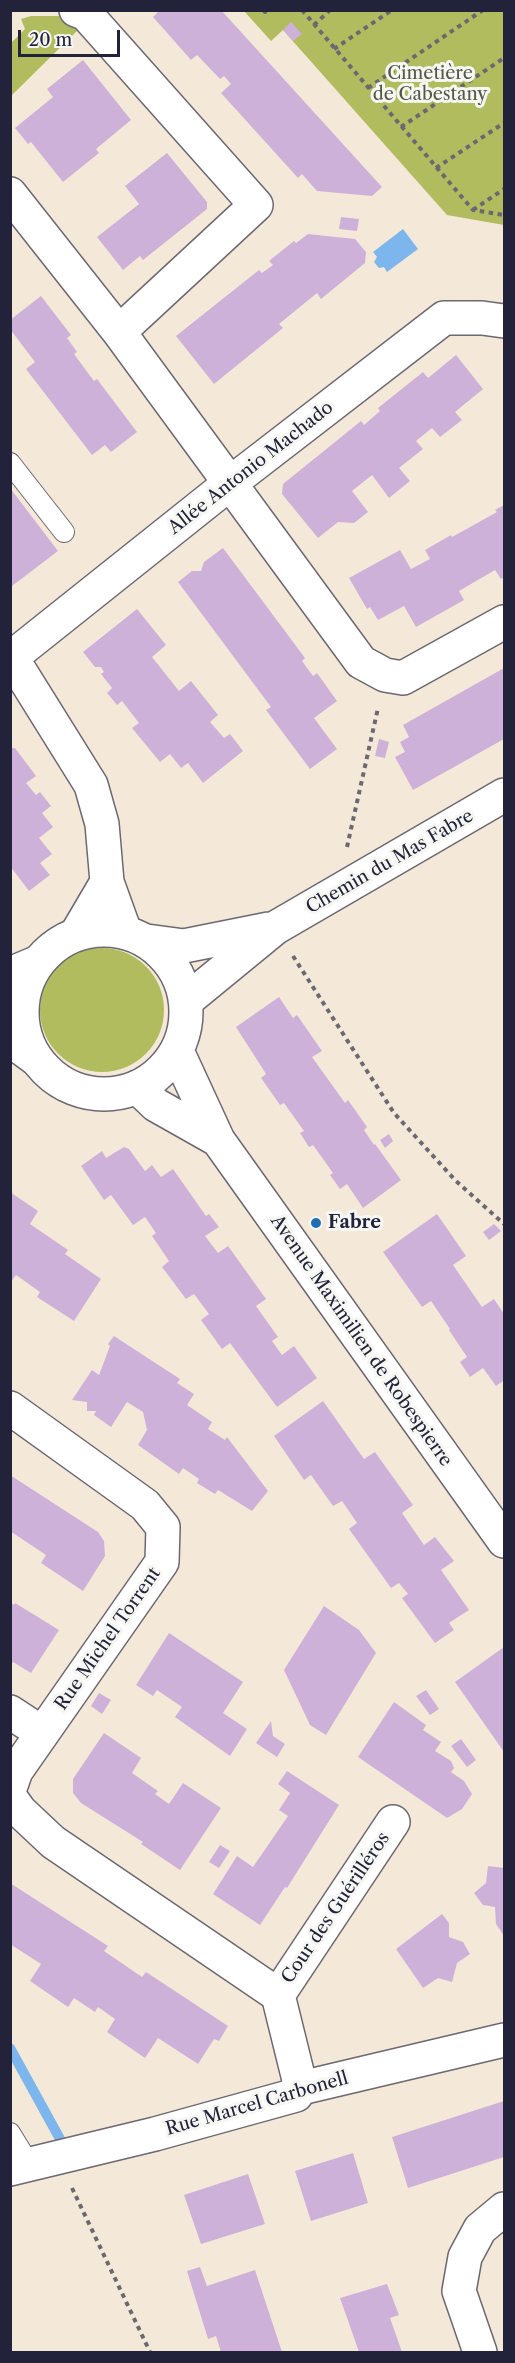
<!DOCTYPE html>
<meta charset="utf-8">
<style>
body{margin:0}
#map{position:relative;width:515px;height:2363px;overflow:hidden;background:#f4e9d8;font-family:"Libre Caslon Text",serif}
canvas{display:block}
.frame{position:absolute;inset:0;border:12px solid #22223b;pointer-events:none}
.scale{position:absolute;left:18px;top:30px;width:102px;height:27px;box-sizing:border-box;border:3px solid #22223b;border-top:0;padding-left:8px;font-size:18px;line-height:21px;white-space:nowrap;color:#22223b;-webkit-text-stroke:4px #f6f6f2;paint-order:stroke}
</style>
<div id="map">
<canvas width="515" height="2363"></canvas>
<div class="frame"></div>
<div class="scale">20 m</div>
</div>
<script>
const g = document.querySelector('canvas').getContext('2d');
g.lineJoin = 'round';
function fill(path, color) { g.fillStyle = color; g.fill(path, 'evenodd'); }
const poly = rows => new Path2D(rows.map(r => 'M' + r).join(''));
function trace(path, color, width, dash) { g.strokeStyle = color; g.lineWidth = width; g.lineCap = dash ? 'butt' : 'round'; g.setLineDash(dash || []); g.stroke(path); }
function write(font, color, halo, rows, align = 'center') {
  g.font = font + ' "Libre Caslon Text",serif'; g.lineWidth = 6; g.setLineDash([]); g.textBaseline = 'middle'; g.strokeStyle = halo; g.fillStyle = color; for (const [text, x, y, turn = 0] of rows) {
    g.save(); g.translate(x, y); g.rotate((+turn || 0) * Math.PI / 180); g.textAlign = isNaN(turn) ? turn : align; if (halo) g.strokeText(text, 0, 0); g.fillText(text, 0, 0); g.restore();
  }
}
const green = poly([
 [244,11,504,11,504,225,447,215,283,30,271,41],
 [31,16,59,16,67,18,81,27,11,96,11,43,25,29,21,19],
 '40 1010a62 62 0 1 1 124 0a62 62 0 1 1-124 0Z'
]);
const water = poly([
 [403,229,418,249,387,272,384,267,379,268,374,262,377,257,373,252]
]);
const stream = poly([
 [10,2048,60,2139]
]);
const building = poly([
 [160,10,221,10,382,187,372,196,317,191,302,174,298,178,221,93,231,84,224,76,220,79,197,55,191,60,153,17],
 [291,22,302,34,293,41,283,30],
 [83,60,131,120,96,149,99,153,63,182,31,142,28,144,15,128,53,97,47,89],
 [167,153,207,202,207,209,143,260,140,256,123,270,97,237,139,204,125,186],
 [341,217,359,219,357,231,339,229],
 [308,234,355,239,366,252,365,263,321,299,317,293,279,324,283,328,214,384,176,336,259,270,262,273,273,265,269,261,294,241,296,243],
 [41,296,71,335,67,338,77,352,74,354,94,381,97,379,137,432,111,452,105,445,92,455,26,369,35,362,10,329,10,320],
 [456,355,483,389,455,412,462,420,440,437,432,428,416,441,423,449,399,468,410,481,389,498,372,475,352,491,368,512,354,523,338,522,318,538,282,494,283,484,361,421,364,425,380,411,378,408,423,372,428,378],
 [10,488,58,551,12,586,10,585],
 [504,505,504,577,501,579,495,570,459,591,464,600,416,627,404,606,378,620,370,607,367,609,349,578,400,550,411,569,430,559,425,550,451,535,452,537,497,512,495,510],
 [223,548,305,658,302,661,313,676,317,673,337,701,314,718,337,749,310,769,266,710,271,707,178,582,192,571,201,571,204,562],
 [137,609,166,645,152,657,179,691,191,681,218,715,210,722,224,738,230,734,243,751,203,783,188,763,181,768,170,754,160,762,132,728,139,723,122,701,117,705,107,693,112,688,101,674,104,672,101,667,95,667,83,652],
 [504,668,504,739,413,790,395,757,405,752,400,742,409,737,403,725],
 [379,739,389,742,385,758,375,756],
 [10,748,15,748,36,776,26,783,36,795,40,792,51,806,42,813,53,827,39,838,52,854,40,863,50,875,29,891,10,866],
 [279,997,293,1018,297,1015,322,1051,312,1057,345,1103,348,1100,367,1127,364,1130,374,1145,375,1144,401,1180,363,1208,347,1184,340,1189,330,1175,333,1173,313,1145,309,1147,300,1133,304,1131,284,1103,280,1105,271,1092,261,1078,266,1074,236,1027],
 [389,1134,393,1141,385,1148,380,1140],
 [124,1147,129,1149,145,1171,152,1165,161,1177,173,1169,206,1216,209,1214,219,1227,205,1236,218,1253,228,1246,266,1299,256,1306,278,1337,272,1341,282,1355,294,1346,317,1378,277,1407,230,1343,222,1349,201,1320,209,1314,194,1294,186,1299,162,1267,169,1261,152,1236,156,1233,145,1217,133,1225,111,1195,104,1200,81,1166,102,1151,106,1158],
 [10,1192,38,1211,30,1224,68,1250,65,1254,101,1279,74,1321,37,1297,40,1292,16,1275,10,1283],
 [437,1214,466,1256,453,1265,482,1307,494,1299,504,1314,504,1384,503,1381,496,1386,483,1368,470,1377,460,1362,467,1357,449,1330,450,1329,431,1301,422,1307,383,1252],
 [494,1224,501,1231,489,1240,483,1232],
 [114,1336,180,1379,177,1383,194,1394,187,1405,212,1422,208,1429,225,1440,227,1437,268,1491,252,1511,218,1490,215,1494,197,1483,199,1479,183,1468,179,1474,138,1445,147,1430,143,1412,127,1402,111,1427,94,1415,96,1411,87,1411,87,1402,72,1400,92,1370,99,1375,110,1346,108,1344],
 [323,1401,364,1459,375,1452,413,1505,402,1513,424,1545,435,1537,454,1561,441,1570,469,1610,449,1623,454,1630,435,1643,402,1598,408,1594,399,1583,391,1588,349,1529,357,1523,342,1501,333,1506,311,1475,304,1480,274,1436],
 [10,1475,98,1532,104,1541,105,1556,83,1591,41,1563,46,1555,10,1531],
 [10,1602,14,1605,15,1603,59,1630,31,1673,13,1662,10,1665],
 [324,1606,359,1630,376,1653,326,1735,310,1725,284,1670],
 [169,1633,243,1682,223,1713,247,1729,230,1756,175,1717,182,1707,157,1690,153,1696,136,1685],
 [504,1647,504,1752,455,1682],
 [426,1690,439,1709,430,1715,416,1696],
 [99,1693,111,1700,102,1714,91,1706],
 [394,1702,426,1725,423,1730,441,1742,435,1751,451,1761,454,1768,451,1772,464,1781,472,1794,462,1809,447,1818,358,1757],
 [271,1721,273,1736,285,1744,277,1757,256,1743],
 [104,1733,141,1758,132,1773,158,1791,155,1794,169,1804,183,1783,221,1808,180,1870,141,1844,143,1842,81,1803,73,1793,73,1779],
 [461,1739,476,1760,467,1767,451,1746],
 [287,1771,339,1805,287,1888,285,1887,260,1925,213,1894,237,1856,253,1867,288,1816,279,1810,290,1793,278,1784],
 [220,1845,230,1851,219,1868,209,1862],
 [488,1866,504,1868,504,1936,496,1924,495,1907,483,1905,474,1893,486,1883],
 [10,1883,108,1946,104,1951,142,1977,146,1972,228,2026,219,2041,214,2039,198,2064,158,2038,145,2058,107,2032,115,2019,98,2007,95,2012,74,1998,68,2007,30,1981,41,1964,10,1944],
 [442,1914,449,1923,449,1937,463,1942,470,1954,457,1963,452,1982,438,1978,423,1988,396,1949],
 [504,2101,504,2157,408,2188,392,2137],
 [353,2153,368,2203,311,2221,295,2171],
 [248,2174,265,2224,201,2244,184,2195],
 [200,2267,207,2286,255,2270,282,2352,221,2352,216,2336,208,2339,187,2271],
 [387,2284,399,2315,390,2318,402,2352,359,2352,340,2298]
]);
const path = poly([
 [263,10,265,12,267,10],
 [302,10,473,210,504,215],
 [314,25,330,10],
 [334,49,392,10],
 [368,88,483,10],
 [401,127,504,58],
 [436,168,504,123],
 [473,210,504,189],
 [347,847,378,708],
 [293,956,394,1113,455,1180,504,1224],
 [72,2188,150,2352]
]);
const service = poly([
 [10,463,64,532],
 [10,2133,29,2164]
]);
const minor = poly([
 [76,10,86,14,256,205,119,332],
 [10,194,119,332,361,662,385,675,403,678,504,622],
 [10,655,91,785,102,824,107,882,125,932],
 [12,657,229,484,444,318,482,318,504,321],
 [77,933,107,882],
 [10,974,36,963],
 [10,1040,36,1059],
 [10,1408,145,1505,163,1527,162,1562,16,1771,10,1788],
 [10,1712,42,1733],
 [10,1797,20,1811,53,1842,278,1995,301,2088],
 [278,1995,393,1822],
 [480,2352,459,2291,465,2257,480,2229,504,2209]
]);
const tertiary = poly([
 '22 1012a82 82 0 1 1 164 0a82 82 0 1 1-164 0Z',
 [147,941,184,946,269,929],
 [186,1001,275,928,504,795],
 [177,1051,218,1140,504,1541],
 [137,1087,156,1105,218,1140],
 [10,2169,155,2134,296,2095,301,2088,504,2040]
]);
const markers = [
 [316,1223,6,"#1f6fb2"]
];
const parkNames = [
 ["Cimetière",430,74],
 ["de Cabestany",430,95]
];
const streetNames = [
 ["Allée Antonio Machado",251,468,-38],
 ["Chemin du Mas Fabre",390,862,-30],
 ["Avenue Maximilien de Robespierre",361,1341,55],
 ["Rue Michel Torrent",108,1639,-55],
 ["Cour des Guérilléros",336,1908,-56],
 ["Rue Marcel Carbonell",257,2104,-16]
];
const poiNames = [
 ["Fabre",328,1223]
];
fill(green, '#b0bc5e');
fill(water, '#7db6ed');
trace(stream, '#7db6ed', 10);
fill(building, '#ceb1d9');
trace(service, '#6c6872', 22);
trace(minor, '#6c6872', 36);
trace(tertiary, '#6c6872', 36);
trace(path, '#6c6872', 4, [4.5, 4.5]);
trace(service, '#fff', 20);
trace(minor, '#fff', 33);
trace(tertiary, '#fff', 33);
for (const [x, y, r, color] of markers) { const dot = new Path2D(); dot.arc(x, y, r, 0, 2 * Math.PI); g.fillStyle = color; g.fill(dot); trace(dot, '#f6f6f2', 2); }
write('18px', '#545847', '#f6f6f2', parkNames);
write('18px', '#22223b', '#f6f6f2', streetNames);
write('bold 18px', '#22223b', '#f6f6f2', poiNames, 'left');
</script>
